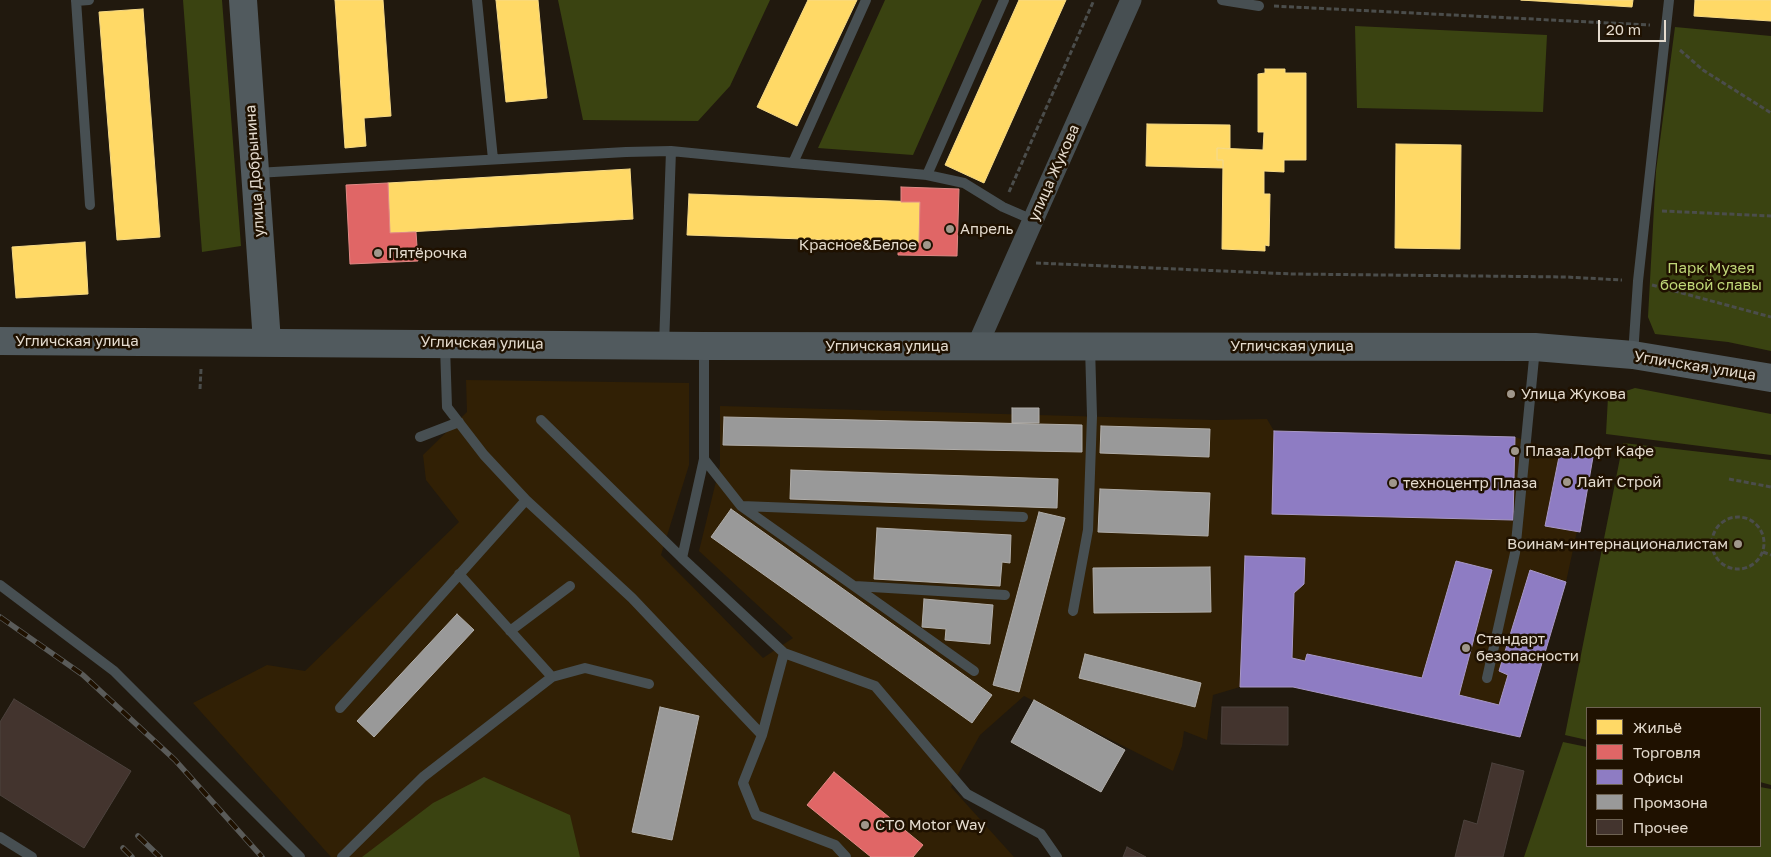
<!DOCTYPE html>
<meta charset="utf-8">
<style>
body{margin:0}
#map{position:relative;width:1771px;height:857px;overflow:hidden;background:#21190e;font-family:"Golos Text",sans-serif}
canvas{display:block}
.legend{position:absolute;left:1586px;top:707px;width:175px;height:140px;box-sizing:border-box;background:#1f1100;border:1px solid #6e6252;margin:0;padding:6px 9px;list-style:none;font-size:15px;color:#e4dbce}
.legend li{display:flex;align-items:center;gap:10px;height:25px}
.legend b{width:25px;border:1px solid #6e6252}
.scale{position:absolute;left:1598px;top:20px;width:68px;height:22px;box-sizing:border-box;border:2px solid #e4dbce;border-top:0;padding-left:6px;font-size:15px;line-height:18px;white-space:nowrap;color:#e4dbce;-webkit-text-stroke:4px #1f1100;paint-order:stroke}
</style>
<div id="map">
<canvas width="1771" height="857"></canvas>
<ul class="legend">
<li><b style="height:14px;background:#ffd966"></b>Жильё</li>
<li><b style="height:14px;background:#e06666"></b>Торговля</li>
<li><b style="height:14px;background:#8e7cc3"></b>Офисы</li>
<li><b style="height:14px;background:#999"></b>Промзона</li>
<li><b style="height:14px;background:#43342e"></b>Прочее</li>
</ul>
<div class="scale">20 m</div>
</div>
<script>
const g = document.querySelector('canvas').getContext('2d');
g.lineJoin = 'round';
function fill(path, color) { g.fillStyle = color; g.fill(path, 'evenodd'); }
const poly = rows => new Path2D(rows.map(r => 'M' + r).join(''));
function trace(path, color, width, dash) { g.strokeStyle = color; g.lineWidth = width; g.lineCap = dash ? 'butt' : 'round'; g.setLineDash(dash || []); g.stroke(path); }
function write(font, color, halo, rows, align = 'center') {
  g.font = font + ' "Golos Text",sans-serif'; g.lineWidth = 5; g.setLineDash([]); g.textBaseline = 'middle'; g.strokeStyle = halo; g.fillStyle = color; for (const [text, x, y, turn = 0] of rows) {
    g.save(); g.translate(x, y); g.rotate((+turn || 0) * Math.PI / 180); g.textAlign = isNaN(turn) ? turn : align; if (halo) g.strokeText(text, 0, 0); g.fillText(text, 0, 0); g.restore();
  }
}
const built = poly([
 [466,380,689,383,689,465,661,555,763,658,793,638,699,551,720,465,720,406,1214,420,1267,419,1274,431,1515,437,1560,452,1593,457,1566,582,1520,737,1293,687,1240,687,1213,695,1207,740,1184,731,1182,746,1173,771,1024,696,980,735,951,787,1014,857,331,857,193,703,267,665,305,671,459,522,426,480,423,455,467,412]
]);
const green = poly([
 [183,0,222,0,241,246,202,252],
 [558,0,770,0,730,86,698,121,583,120],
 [885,0,982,0,913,155,818,148],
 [1355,26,1547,35,1543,112,1357,108],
 [1675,27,1771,36,1771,351,1728,342,1655,334,1648,317,1656,171],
 [1635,388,1771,414,1771,455,1606,434,1608,397],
 [1623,443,1771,460,1771,785,1760,782,1760,708,1587,708,1587,740,1565,735],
 [1563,742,1587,747,1587,846,1760,846,1760,787,1771,789,1771,857,1524,857],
 [484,777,570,815,580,857,362,857,433,803]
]);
const homes = poly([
 [335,0,383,0,391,116,364,118,366,146,345,148,335,0],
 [496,0,538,0,547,98,506,102,496,0],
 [808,0,857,0,797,126,757,107,808,0],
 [1019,0,1066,0,984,183,945,165,1019,0],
 [1521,0,1633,0,1632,7,1521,0],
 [1695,0,1771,0,1771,21,1694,16,1695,0],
 [143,9,160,237,117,240,99,12,143,9],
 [1265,69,1285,69,1285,73,1306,73,1306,160,1284,160,1284,172,1264,171,1264,194,1270,194,1269,246,1265,245,1265,251,1222,249,1223,160,1217,160,1217,148,1263,150,1264,132,1258,132,1258,74,1265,73,1265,69],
 [1147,124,1230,125,1230,149,1217,148,1217,160,1223,160,1223,168,1146,166,1147,124],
 [1396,144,1461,145,1460,249,1395,248,1396,144],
 [630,169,633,219,390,233,388,183,630,169],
 [689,194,920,202,919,243,687,235,689,194],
 [85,242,88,294,16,298,12,247,85,242]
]);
const shops = poly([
 [388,183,390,233,416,232,418,261,350,264,346,185,388,183],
 [901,187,959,189,957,256,898,255,898,243,919,243,920,202,901,202,901,187],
 [834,772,923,845,913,857,871,857,807,805,834,772]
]);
const offices = poly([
 [1274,431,1515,437,1513,520,1272,514,1274,431],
 [1560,452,1593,457,1580,532,1545,526,1560,452],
 [1245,556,1305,558,1304,584,1294,593,1292,658,1305,661,1307,654,1422,678,1456,561,1492,570,1459,695,1499,705,1508,675,1499,671,1530,570,1566,582,1520,737,1293,687,1240,687,1245,556]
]);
const industry = poly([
 [1012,408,1039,408,1039,423,1012,423,1012,408],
 [724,417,1082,425,1082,452,723,445,724,417],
 [1101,426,1210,429,1209,457,1100,453,1101,426],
 [791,470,1058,479,1057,508,790,499,791,470],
 [1100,489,1210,493,1208,536,1098,532,1100,489],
 [731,509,992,695,972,723,711,537,731,509],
 [1039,512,1065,518,1019,692,993,685,1039,512],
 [877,528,1011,535,1010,563,1002,562,1000,586,874,579,877,528],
 [1210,567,1211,612,1094,613,1093,568,1210,567],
 [924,599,993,605,990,644,945,640,946,629,922,627,924,599],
 [457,614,474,630,374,737,357,721,457,614],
 [1085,654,1201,683,1195,707,1079,678,1085,654],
 [1034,700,1125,750,1101,792,1011,742,1034,700],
 [660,707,699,716,672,840,632,832,660,707]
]);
const building = poly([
 [14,699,131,771,84,848,0,795,0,722,14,699],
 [1222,707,1288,707,1288,745,1221,744,1222,707],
 [1492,763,1524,771,1503,857,1455,857,1464,820,1477,824,1492,763],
 [1127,847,1146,857,1123,857,1127,847]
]);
const path = poly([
 [1274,6,1650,25],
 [1680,50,1703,70,1771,113],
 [1009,192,1094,0],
 [1662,211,1771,216],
 [1036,263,1293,274,1566,277,1622,280],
 [1652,285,1771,317],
 [200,389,201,369,203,369],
 [1729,479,1771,487],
 '1712 543a26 26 0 1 1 52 0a26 26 0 1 1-52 0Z',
 [1763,552,1771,555]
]);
const lane = poly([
 [76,0,90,205],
 [477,0,493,159],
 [866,0,793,163,927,175],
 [1004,0,927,175,964,183,1003,207,1033,220],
 [1222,0,1259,6],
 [76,1,89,0],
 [256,173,626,152,671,151,793,163],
 [664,345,671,151],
 [445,346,447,407,484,455,526,500,632,598,762,735],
 [704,347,704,459,682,558,784,653,762,735,743,783,756,815,835,845,846,857],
 [1633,355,1638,281,1669,0],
 [541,420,682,558],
 [420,437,459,422],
 [704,459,741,506,974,671],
 [742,506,1023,517],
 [0,585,114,671,300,857],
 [855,586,1005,595],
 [1073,611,1088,530,1092,416,1090,347],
 [510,631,570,586],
 [784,653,875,686,967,794,1041,834,1057,857],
 [552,677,585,668,649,684],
 [1487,678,1515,553,1535,348],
 [340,708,526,500],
 [0,837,32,857],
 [342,857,423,777,552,677,459,574]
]);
const street = poly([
 [977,346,1131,0]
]);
const secondary = poly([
 [243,0,267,342],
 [0,341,704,346,1535,347,1633,355,1771,378]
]);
const rail = poly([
 [0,617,83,675,175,760,262,857],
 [138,836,160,857],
 [123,848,132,857]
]);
const markers = [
 [950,229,5,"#a0978b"],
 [927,245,5,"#a0978b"],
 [378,253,5,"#a0978b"],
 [1511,394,5,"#a0978b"],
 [1515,451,5,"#a0978b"],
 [1567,482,5,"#a0978b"],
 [1393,483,5,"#a0978b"],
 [1738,544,5,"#a0978b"],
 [1466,648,5,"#a0978b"],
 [865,825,5,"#a0978b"]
];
const streetNames = [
 ["улица Добрынина",255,171,-94],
 ["улица Жукова",1054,173,-66],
 ["Угличская улица",77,341],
 ["Угличская улица",482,343,1],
 ["Угличская улица",887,346],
 ["Угличская улица",1292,346],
 ["Угличская улица",1695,366,9]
];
const poiNames = [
 ["Апрель",960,229],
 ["Красное&Белое",917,245,"right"],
 ["Пятёрочка",388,253],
 ["Улица Жукова",1521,394],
 ["Плаза Лофт Кафе",1525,451],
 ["Лайт Строй",1577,482],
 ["техноцентр Плаза",1403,483],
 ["Воинам-интернационалистам",1728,544,"right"],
 ["Стандарт",1476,639],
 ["безопасности",1476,656],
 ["СТО Motor Way",875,825]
];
const parkNames = [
 ["Парк Музея",1711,268],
 ["боевой славы",1711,285]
];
fill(built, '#312005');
fill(green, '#3a4311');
fill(homes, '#ffd966');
trace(homes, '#f7da85', 1);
fill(shops, '#e06666');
trace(shops, '#e18985', 1);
fill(offices, '#8e7cc3');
trace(offices, '#a898c6', 1);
fill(industry, '#999');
trace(industry, '#b0ada9', 1);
fill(building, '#43342e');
trace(building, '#4c423d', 1);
trace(path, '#4b4d4b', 3, [5, 2.5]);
trace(lane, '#474f52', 10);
trace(street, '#474f52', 21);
trace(secondary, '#515a5e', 28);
trace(rail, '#5a5b59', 5.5);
trace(rail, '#1f1100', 4, [11]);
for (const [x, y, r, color] of markers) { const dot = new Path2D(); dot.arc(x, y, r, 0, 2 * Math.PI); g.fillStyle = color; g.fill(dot); trace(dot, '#1f1100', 2); }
write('15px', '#e4dbce', '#1f1100', streetNames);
write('15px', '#e4dbce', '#1f1100', poiNames, 'left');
write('15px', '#bfd677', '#1f1100', parkNames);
</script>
